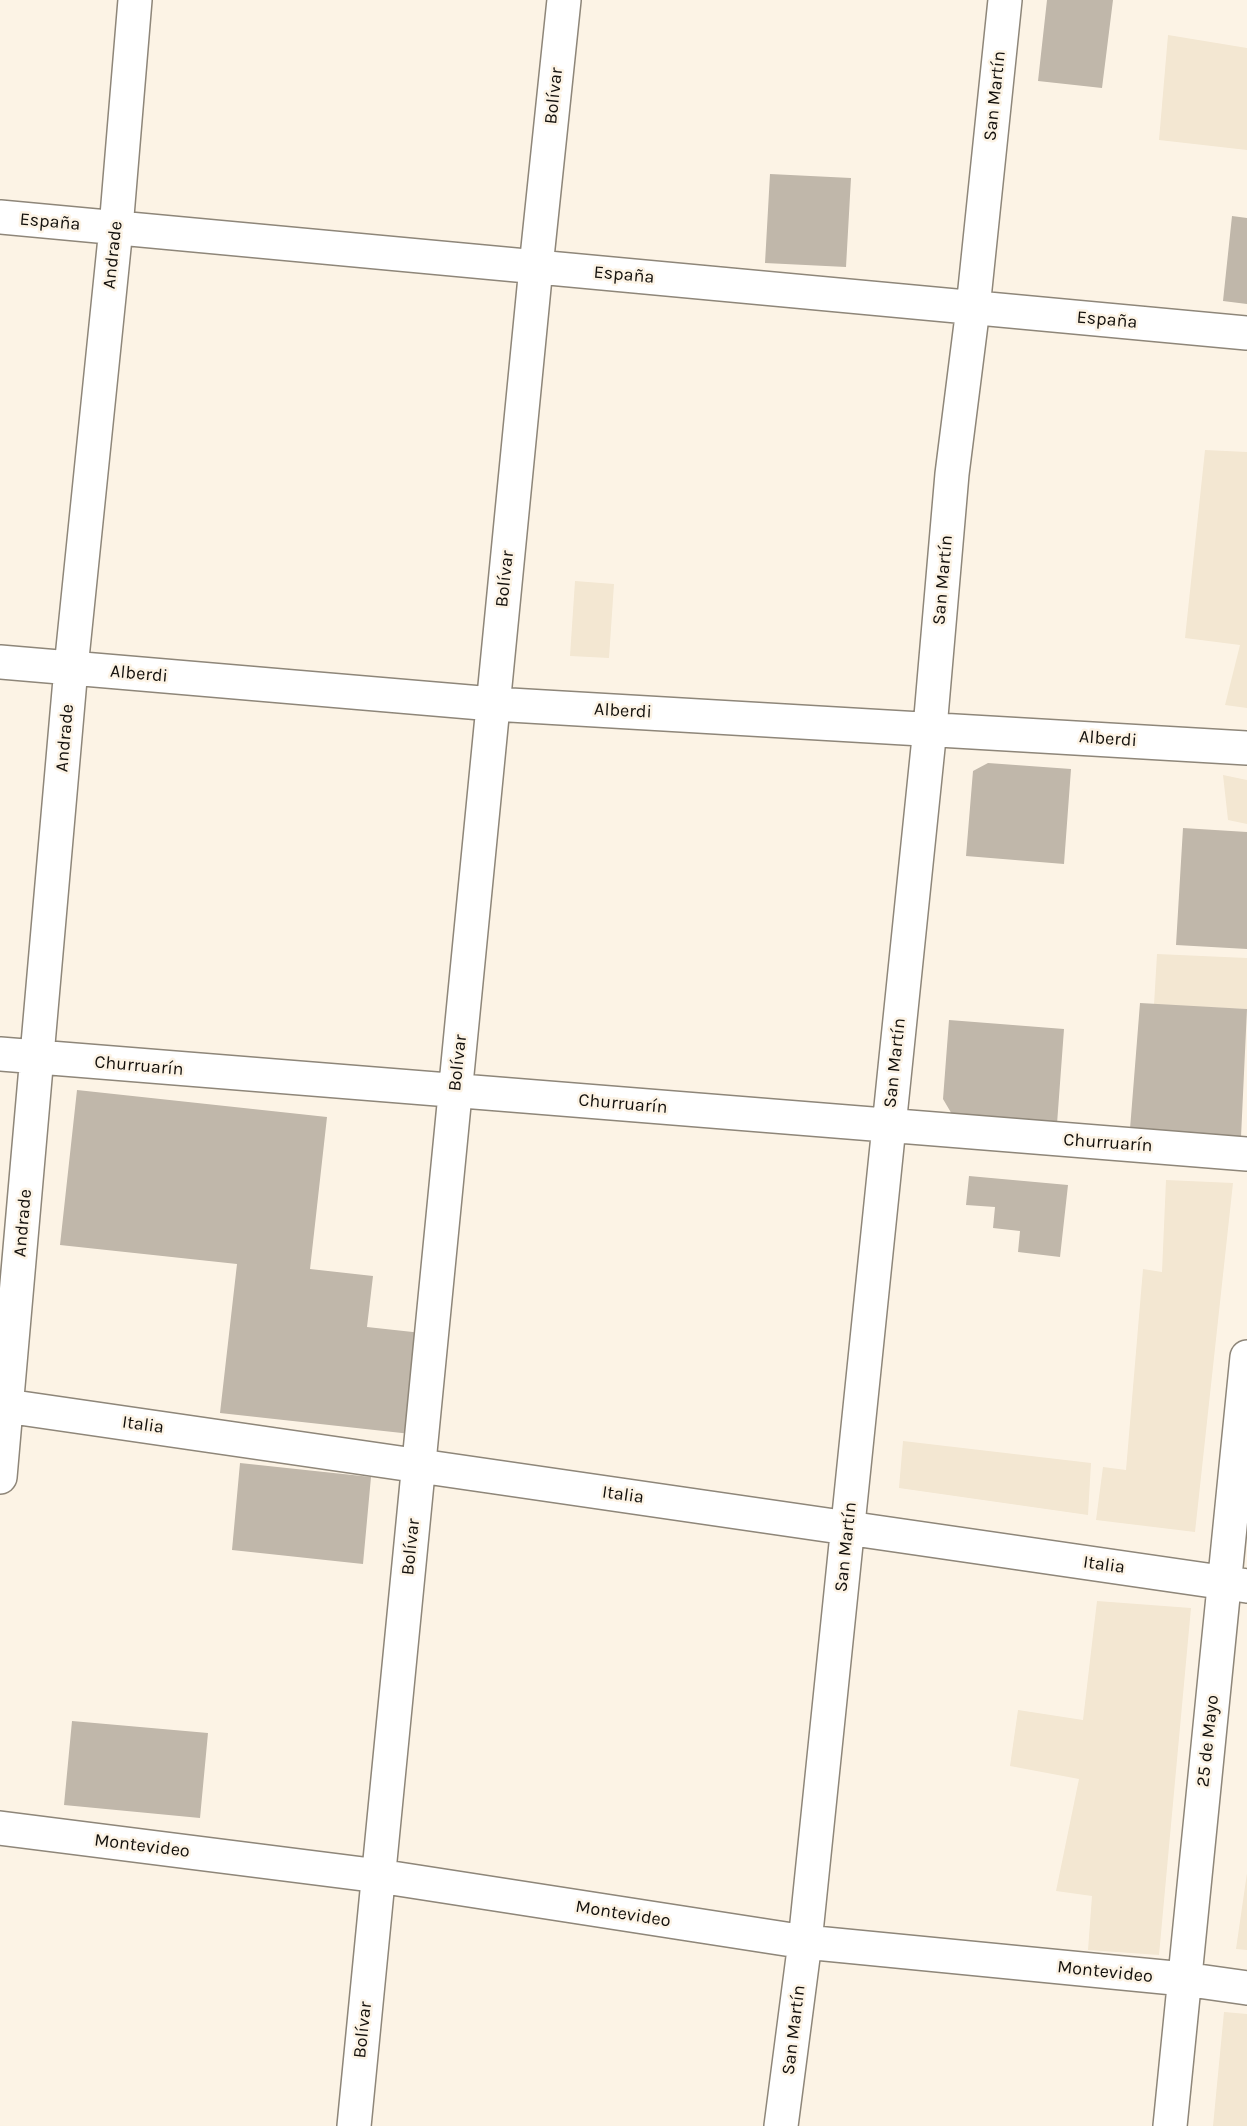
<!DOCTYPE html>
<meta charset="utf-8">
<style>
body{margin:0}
canvas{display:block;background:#fcf3e5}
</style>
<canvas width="1247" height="2126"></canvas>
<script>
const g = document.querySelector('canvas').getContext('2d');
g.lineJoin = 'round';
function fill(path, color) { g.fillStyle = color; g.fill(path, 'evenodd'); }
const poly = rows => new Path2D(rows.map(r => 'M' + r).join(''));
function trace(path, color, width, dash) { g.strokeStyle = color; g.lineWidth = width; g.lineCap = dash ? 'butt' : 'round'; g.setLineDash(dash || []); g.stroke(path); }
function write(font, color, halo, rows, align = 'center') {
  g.font = font + ' Karla,sans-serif'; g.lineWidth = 5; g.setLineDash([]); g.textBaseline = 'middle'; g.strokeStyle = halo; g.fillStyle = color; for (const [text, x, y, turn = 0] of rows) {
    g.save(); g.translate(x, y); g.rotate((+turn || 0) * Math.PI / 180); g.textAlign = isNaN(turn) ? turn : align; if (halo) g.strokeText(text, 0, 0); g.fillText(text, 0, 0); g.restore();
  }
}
const built = poly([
 [1168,35,1247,48,1247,150,1159,140],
 [1205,450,1247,452,1247,708,1225,705,1240,645,1185,638],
 [575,581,614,584,609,658,570,656],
 [1223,775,1247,780,1247,824,1228,820],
 [1157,954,1247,958,1247,1009,1154,1005],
 [1166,1180,1233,1183,1195,1532,1096,1520,1103,1467,1126,1470,1143,1269,1162,1272],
 [903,1441,1091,1463,1088,1515,899,1488],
 [1097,1601,1191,1608,1159,1955,1088,1950,1092,1896,1056,1891,1079,1779,1010,1766,1018,1710,1083,1720],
 [1247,1873,1247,1950,1236,1949],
 [1224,2012,1247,2014,1247,2126,1213,2126]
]);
const building = poly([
 [1047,0,1113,0,1102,88,1038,81],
 [770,174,851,178,846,267,765,263],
 [1232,216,1247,218,1247,304,1223,301],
 [988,763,1071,769,1064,864,966,856,973,771],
 [1183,828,1247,832,1247,949,1176,945],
 [1140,1003,1247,1009,1241,1137,1130,1129],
 [949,1020,1064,1029,1057,1124,953,1116,943,1099],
 [77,1090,327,1117,310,1269,373,1276,367,1327,422,1333,411,1434,220,1413,237,1264,60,1245],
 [969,1176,1068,1185,1060,1257,1018,1252,1020,1231,993,1228,995,1207,966,1205],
 [240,1463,371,1477,363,1564,232,1550],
 [72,1721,208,1733,200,1818,64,1805]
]);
const minor = poly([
 [0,217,1247,333],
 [0,662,493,704,1247,748],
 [0,1054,1247,1154],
 [0,1405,1247,1586],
 [0,1477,71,668,116,228,135,0],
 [0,1828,379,1876,805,1942,1184,1979,1247,1988],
 [354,2126,536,267,564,0],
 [781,2126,805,1942,930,728,952,474,973,308,1005,0],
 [1170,2126,1247,1357]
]);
const streetNames = [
 ["Bolívar",554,96,-84],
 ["San Martín",995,96,-84],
 ["España",50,222,5],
 ["Andrade",113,255,-84],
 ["España",624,275,5],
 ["España",1107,320,5],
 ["Bolívar",505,579,-84],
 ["San Martín",943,580,-85],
 ["Alberdi",139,674,5],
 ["Alberdi",623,711,3],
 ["Andrade",65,738,-85],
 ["Alberdi",1108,739,4],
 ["Bolívar",458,1063,-84],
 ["San Martín",895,1063,-84],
 ["Churruarín",139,1066,5],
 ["Churruarín",623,1104,5],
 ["Churruarín",1108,1143,4],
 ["Andrade",23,1223,-85],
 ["Italia",143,1425,8],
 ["Italia",623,1495,8],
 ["Bolívar",411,1547,-84],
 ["San Martín",846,1547,-84],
 ["Italia",1104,1565,8],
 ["25 de Mayo",1208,1741,-84],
 ["Montevideo",142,1846,7],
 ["Montevideo",623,1914,9],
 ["Montevideo",1105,1972,6],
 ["Bolívar",363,2030,-84],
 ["San Martín",794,2030,-83]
];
fill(built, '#f3e7d2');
fill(building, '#c0b7aa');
trace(minor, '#8e8679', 36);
trace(minor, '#fff', 33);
write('18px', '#13100c', '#fcf3e5', streetNames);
</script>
